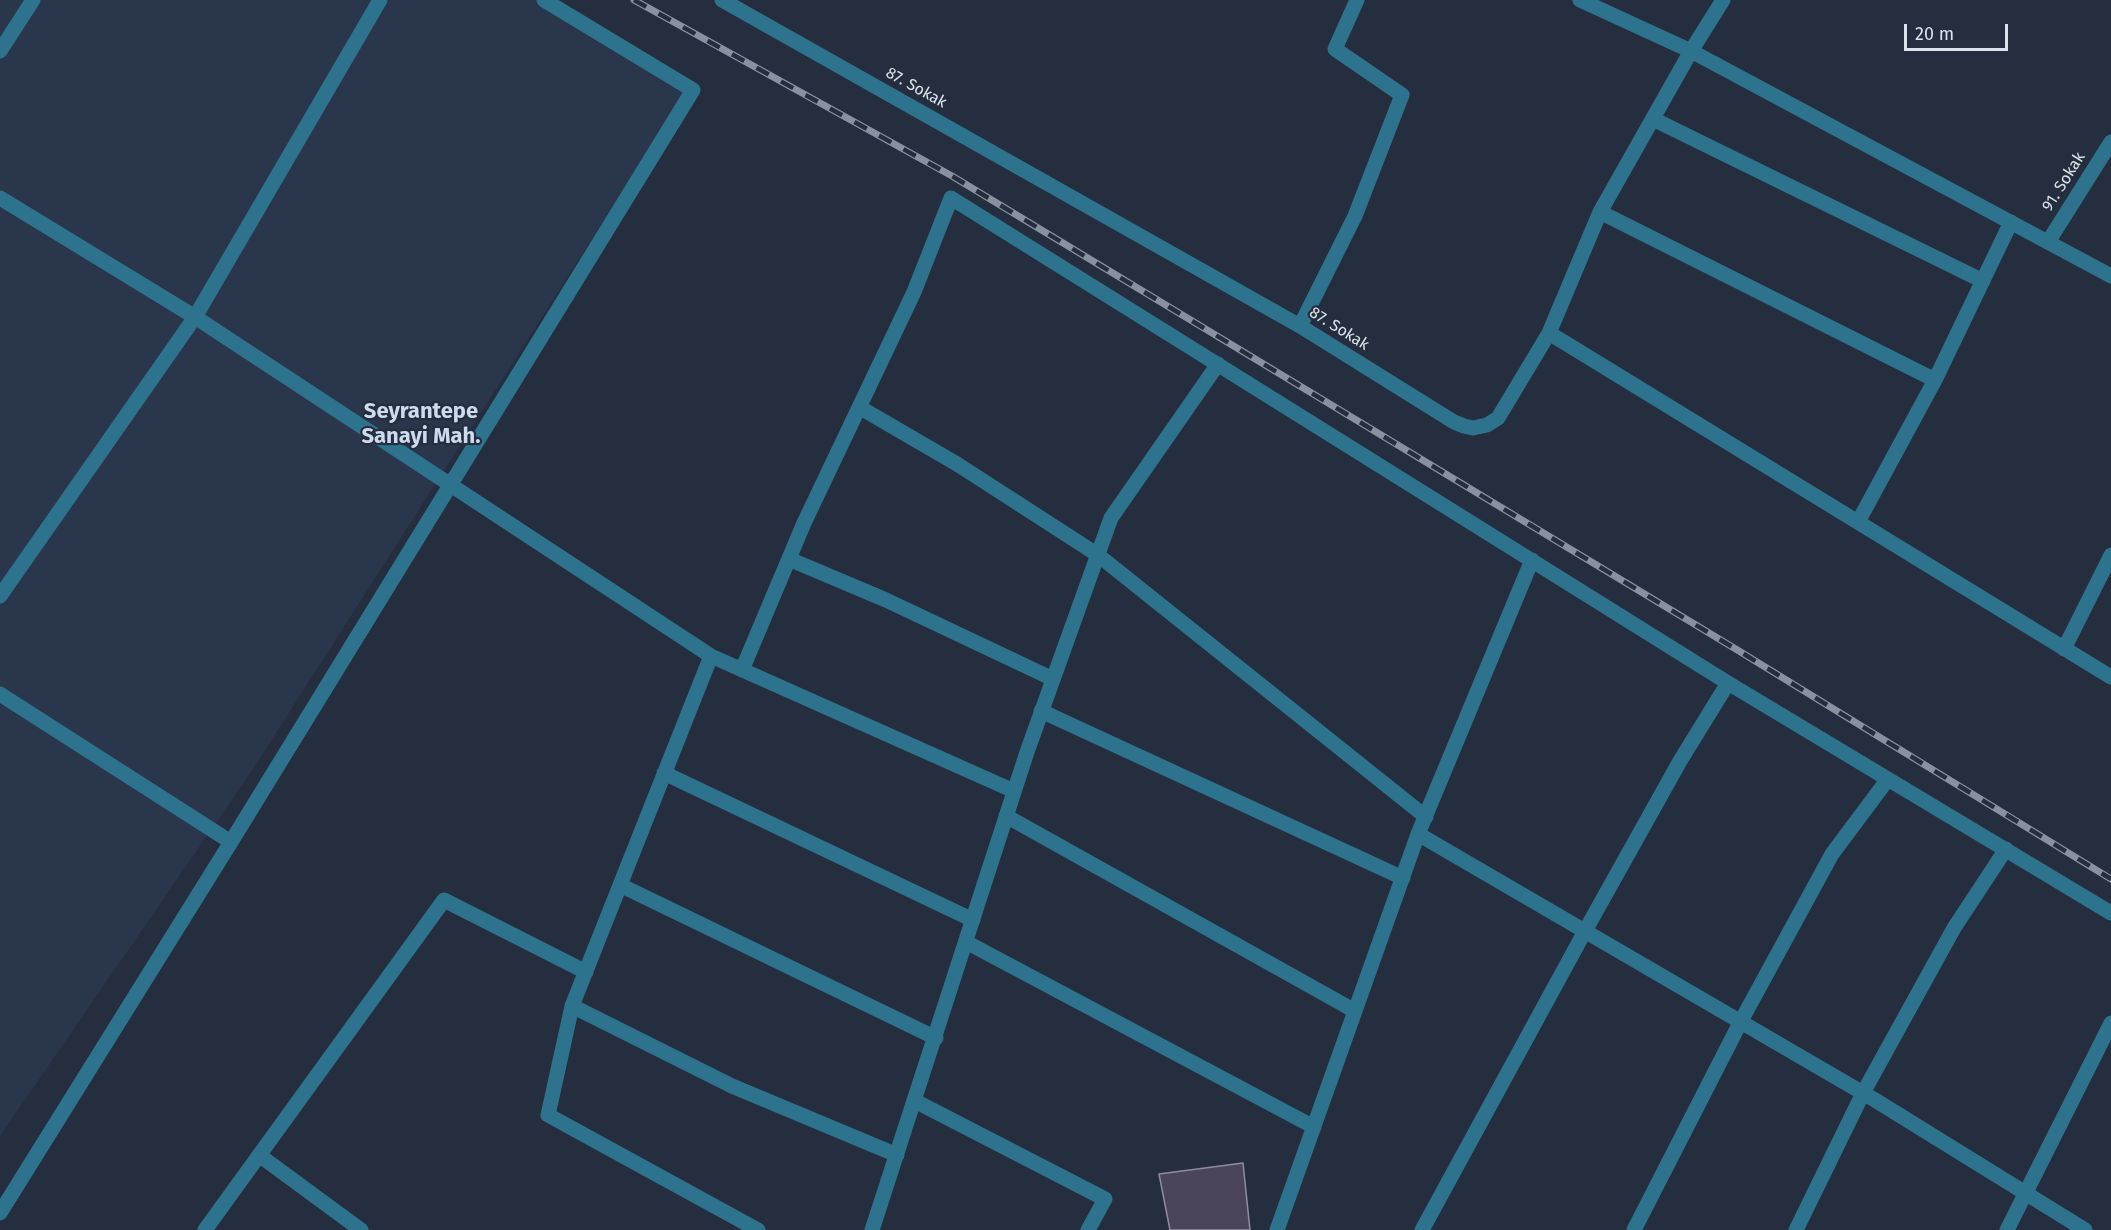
<!DOCTYPE html>
<style>
body{margin:0}
#map{position:relative;width:2111px;height:1230px;overflow:hidden;background:#252e3e;font-family:"Fira Sans",sans-serif}
canvas{display:block}
.scale{position:absolute;left:1904px;top:24px;width:104px;height:27px;box-sizing:border-box;border:3px solid #dce2ec;border-top:0;padding-left:8px;font-size:18px;line-height:21px;white-space:nowrap;color:#dce2ec;-webkit-text-stroke:4px #252e3e;paint-order:stroke}
</style>
<div id="map">
<canvas width="2111" height="1230"></canvas>
<div class="scale">20 m</div>
</div>
<script>
const g = document.querySelector('canvas').getContext('2d');
g.lineJoin = 'round';
function fill(path, color) { g.fillStyle = color; g.fill(path, 'evenodd'); }
const poly = rows => new Path2D(rows.map(r => 'M' + r).join(''));
function trace(path, color, width, dash) { g.strokeStyle = color; g.lineWidth = width; g.lineCap = dash ? 'butt' : 'round'; g.setLineDash(dash || []); g.stroke(path); }
function write(font, color, halo, rows, align = 'center') {
  g.font = font + ' "Fira Sans",sans-serif'; g.lineWidth = 4.5; g.setLineDash([]); g.textBaseline = 'middle'; g.strokeStyle = halo; g.fillStyle = color; for (const [text, x, y, turn = 0] of rows) {
    g.save(); g.translate(x, y); g.rotate((+turn || 0) * Math.PI / 180); g.textAlign = isNaN(turn) ? turn : align; if (halo) g.strokeText(text, 0, 0); g.fillText(text, 0, 0); g.restore();
  }
}
const built = poly([
 [0,0,540,0,691,84,253,769,0,1136]
]);
const building = poly([
 [1243,1163,1250,1230,1170,1230,1159,1174,1243,1163]
]);
const minor = poly([
 [722,0,1300,326,1454,422,1464,426,1473,428,1487,425,1498,418,1549,333,1600,212,1691,51,1723,0],
 [1580,0,1691,51,2111,276],
 [0,51,33,0],
 [1653,119,1983,281],
 [0,198,195,317,711,656,1014,791],
 [1600,212,1935,380],
 [2048,242,2111,142],
 [1300,326,1355,216,1402,95,1335,49,1357,0],
 [1549,333,2111,677],
 [859,407,957,464,1098,555,1426,817],
 [1858,522,1935,380,2011,222],
 [789,559,886,600,1053,679],
 [0,596,195,317,380,0],
 [2064,649,2111,555],
 [711,656,572,1006,548,1115,758,1230],
 [742,670,804,523,914,292,951,198,1728,683,2111,913],
 [0,694,231,842],
 [1041,711,1403,878],
 [664,773,973,920],
 [1006,816,1355,1011],
 [1418,834,1875,1100,2085,1230],
 [620,885,936,1038],
 [966,942,1314,1127],
 [572,1006,732,1086,897,1155],
 [915,1101,1105,1199,1088,1230],
 [259,1155,361,1230],
 [0,1213,231,842,693,90,544,0],
 [205,1230,444,900,586,972],
 [872,1230,1027,752,1111,518,1218,364],
 [1277,1230,1418,834,1532,560],
 [1422,1230,1585,931,1680,761,1728,683],
 [1634,1230,1741,1021,1832,854,1888,779],
 [1796,1230,1863,1093,1954,928,2006,849],
 [2007,1230,2111,1023]
]);
const rail = poly([
 [634,0,952,176,1739,651,2111,879]
]);
const streetNames = [
 ["87. Sokak",916,88,29],
 ["91. Sokak",2064,182,-58],
 ["87. Sokak",1339,329,32]
];
const districtNames = [
 ["Seyrantepe",421,412],
 ["Sanayi Mah.",421,437]
];
fill(built, '#2a364c');
fill(building, '#4a4558');
trace(building, '#918ca2', 1.5);
trace(minor, '#2e738e', 15);
trace(rail, '#8a919e', 7);
trace(rail, '#252e3e', 4.5, [14]);
write('16px', '#dce2ec', '#252e3e', streetNames);
write('bold 22px', '#cddaef', '#252e3e', districtNames);
</script>
